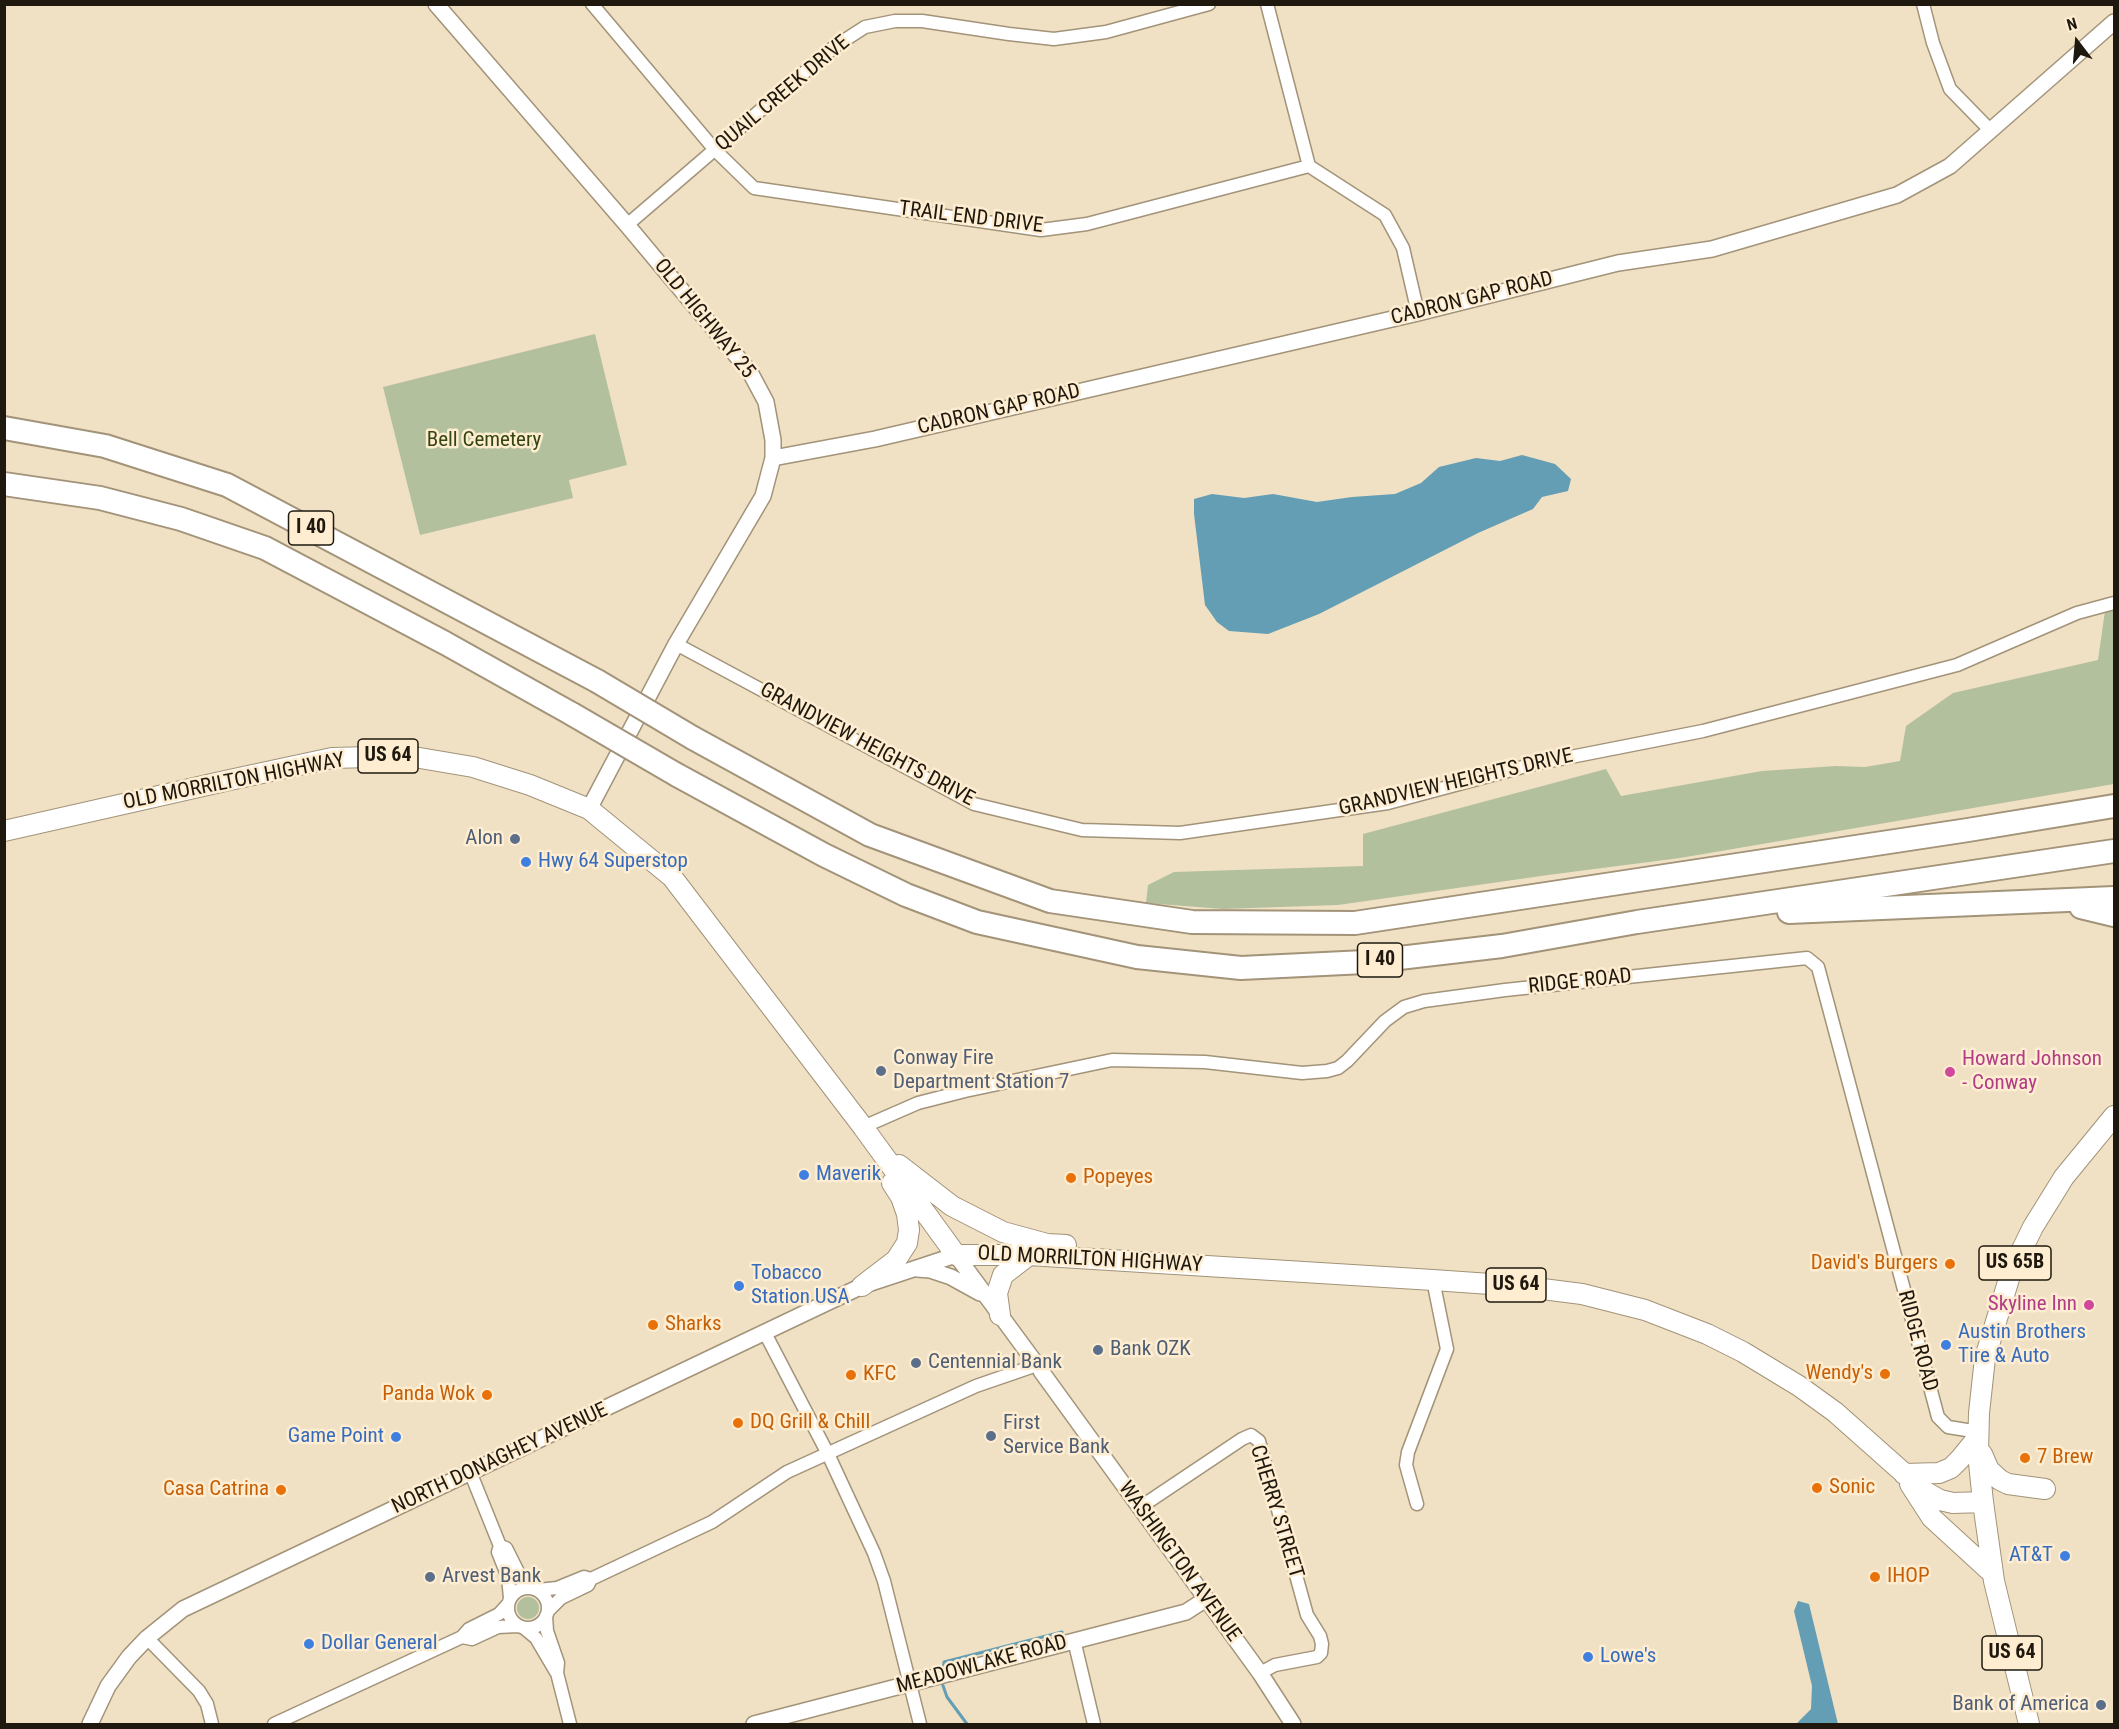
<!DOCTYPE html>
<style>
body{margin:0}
#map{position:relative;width:2119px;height:1729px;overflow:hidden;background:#f0e0c4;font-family:"Roboto Condensed",sans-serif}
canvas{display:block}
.frame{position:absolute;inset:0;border:6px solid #1e180e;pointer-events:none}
.north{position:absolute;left:2047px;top:12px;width:60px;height:60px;-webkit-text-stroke:4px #feedd1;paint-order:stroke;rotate:344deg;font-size:16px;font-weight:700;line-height:24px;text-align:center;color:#1e180e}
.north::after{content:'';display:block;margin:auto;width:21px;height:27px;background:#1e180e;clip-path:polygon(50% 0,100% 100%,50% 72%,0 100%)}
</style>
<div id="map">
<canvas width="2119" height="1729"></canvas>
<div class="frame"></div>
<div class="north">N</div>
</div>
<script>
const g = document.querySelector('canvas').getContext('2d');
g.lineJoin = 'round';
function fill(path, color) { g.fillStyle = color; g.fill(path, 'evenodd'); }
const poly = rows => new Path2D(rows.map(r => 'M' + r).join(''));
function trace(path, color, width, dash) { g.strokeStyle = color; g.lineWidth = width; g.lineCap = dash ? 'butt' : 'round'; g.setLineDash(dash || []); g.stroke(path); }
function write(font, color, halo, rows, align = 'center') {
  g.font = font + ' "Roboto Condensed",sans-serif'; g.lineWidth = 5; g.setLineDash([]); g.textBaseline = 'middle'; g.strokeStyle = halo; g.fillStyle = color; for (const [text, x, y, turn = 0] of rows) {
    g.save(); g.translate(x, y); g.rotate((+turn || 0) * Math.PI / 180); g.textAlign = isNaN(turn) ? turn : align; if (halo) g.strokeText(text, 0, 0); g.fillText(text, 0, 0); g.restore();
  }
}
const green = poly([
 [595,334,627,465,569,480,573,498,420,535,383,387],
 [2114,609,2114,784,1680,858,1548,875,1338,905,1223,909,1146,903,1148,885,1174,872,1363,866,1363,834,1606,769,1621,796,1762,771,1836,766,1865,767,1900,761,1906,726,1953,693,2098,660,2105,611],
 '517 1608a11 11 0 1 1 22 0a11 11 0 1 1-22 0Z'
]);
const water = poly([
 [1522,455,1555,464,1571,479,1568,491,1542,497,1533,509,1478,533,1319,614,1268,634,1229,631,1217,622,1205,605,1194,514,1194,499,1212,494,1244,498,1273,494,1317,502,1352,497,1395,494,1421,483,1439,467,1476,458,1500,461],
 [1798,1601,1809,1604,1838,1724,1796,1724,1811,1709,1812,1686,1794,1611]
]);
const stream = poly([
 [943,1671,944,1662,1062,1632],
 [941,1680,947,1697,967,1724]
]);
const minor = poly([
 [592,4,715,150,754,188,1041,230,1087,224,1309,166],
 [1267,4,1309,166,1385,215,1403,248,1418,313],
 [1923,4,1933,43,1950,89,1990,130],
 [627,225,834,47,865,27,895,21,922,21,1009,34,1054,39,1106,32,1209,4],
 [676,644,974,804,1082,830,1180,833,1388,803,1530,765,1703,731,1957,665,2077,613,2114,603],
 [863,1127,918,1103,965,1091,1112,1060,1205,1062,1302,1073,1327,1071,1338,1068,1347,1061,1385,1021,1404,1007,1424,1001,1505,990,1807,958,1818,967,1938,1417,1948,1427,1979,1432],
 [765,1333,828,1454,874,1553,884,1581,920,1724],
 [471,1474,500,1546,498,1552,508,1577,510,1598],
 [1417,1504,1406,1465,1408,1452,1447,1349,1433,1280],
 [1139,1508,1242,1439,1251,1435,1259,1441,1307,1615,1320,1636,1322,1644,1321,1653,1317,1657,1275,1665,1260,1673],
 [500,1546,506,1548,521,1578,530,1588],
 '508 1608a20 20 0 1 1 40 0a20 20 0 1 1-40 0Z',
 [538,1590,557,1588,584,1577,591,1579],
 [548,1611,561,1598,588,1585,591,1579,712,1522,787,1472,976,1386,1037,1365,1041,1371],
 [546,1616,547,1631,558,1663,557,1673,570,1724],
 [524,1628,536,1638,556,1672],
 [462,1637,472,1639,498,1627,518,1626],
 [147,1638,199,1691,207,1704,212,1724],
 [1074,1640,1094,1724],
 [274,1724,462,1637,469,1629,499,1614,508,1604]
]);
const tertiary = poly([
 [436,4,627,225,750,372,766,402,773,440,773,458,763,496,676,644,589,809],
 [773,458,875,439,1418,313,1618,263,1712,249,1897,195,1950,166,2114,22],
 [917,1269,930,1270,951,1277,980,1293],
 [1041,1371,1260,1673,1293,1724],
 [90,1724,108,1686,129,1657,147,1638,183,1609,862,1286,956,1255,1037,1365],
 [754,1724,1186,1612,1206,1599]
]);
const primary = poly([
 [4,831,225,781,332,758,408,756,473,767,530,785,589,809,672,877,863,1127,956,1255,1029,1255,1433,1280,1519,1286,1582,1294,1645,1310,1707,1334,1743,1352,1799,1386,1835,1412,1924,1491,1940,1500,1953,1503,1983,1502],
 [899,1165,952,1206,1003,1232,1047,1244,1066,1245],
 [862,1286,896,1260,907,1243,909,1230,907,1214,901,1197,892,1183],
 [1000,1315,997,1293,1003,1275,1029,1255],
 [1982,1454,1989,1470,2000,1480,2008,1484,2045,1489],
 [1904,1474,1939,1473,1951,1468,1960,1459,1978,1437],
 [1910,1484,1932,1518,1992,1573],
 [2029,1724,1994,1581,1983,1502,1978,1453,1979,1413,1985,1358,2011,1272,2033,1227,2064,1177,2114,1116]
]);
const motorway = poly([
 [4,428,105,446,227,485,597,681],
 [4,484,100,498,181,519,265,548,445,643,572,714],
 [693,738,870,835,1050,901,1192,922,1355,923,1968,830,2114,806],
 [677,775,824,855,906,895,977,922,1137,957,1241,968,1365,962,1502,946,1637,922,2114,851],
 [2081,907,2114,915],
 [1789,912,2114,898]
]);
const motorwayBridge = poly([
 [597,681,693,738],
 [572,714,677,775]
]);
const markers = [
 [515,839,6,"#5c6f8a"],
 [526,862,6,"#3f7fe0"],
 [881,1071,6,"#5c6f8a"],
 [1950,1072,6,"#d1479c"],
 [804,1175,6,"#3f7fe0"],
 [1071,1178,6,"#e8710a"],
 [1950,1264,6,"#e8710a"],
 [739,1286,6,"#3f7fe0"],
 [2089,1305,6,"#d1479c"],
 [653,1325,6,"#e8710a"],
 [1946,1345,6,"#3f7fe0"],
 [1098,1350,6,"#5c6f8a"],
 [916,1363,6,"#5c6f8a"],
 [1885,1374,6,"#e8710a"],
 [851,1375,6,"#e8710a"],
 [487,1395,6,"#e8710a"],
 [738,1423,6,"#e8710a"],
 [991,1436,6,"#5c6f8a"],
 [396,1437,6,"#3f7fe0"],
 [2025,1458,6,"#e8710a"],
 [1817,1488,6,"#e8710a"],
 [281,1490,6,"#e8710a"],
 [2065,1556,6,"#3f7fe0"],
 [430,1577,6,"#5c6f8a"],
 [1875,1577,6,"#e8710a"],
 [309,1644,6,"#3f7fe0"],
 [1588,1657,6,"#3f7fe0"],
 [2101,1705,6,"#5c6f8a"]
];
const shields = [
 [311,528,45],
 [388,756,60],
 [1380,960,45],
 [2015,1263,72],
 [1516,1285,60],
 [2012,1653,60]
];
const shieldNames = [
 ["I 40",311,528],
 ["US 64",388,756],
 ["I 40",1380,960],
 ["US 65B",2015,1263],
 ["US 64",1516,1285],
 ["US 64",2012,1653]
];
const streetNames = [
 ["QUAIL CREEK DRIVE",783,94,-40],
 ["TRAIL END DRIVE",971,218,7],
 ["CADRON GAP ROAD",1472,299,-14],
 ["OLD HIGHWAY 25",704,319,51],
 ["CADRON GAP ROAD",999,410,-13],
 ["GRANDVIEW HEIGHTS DRIVE",867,745,28],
 ["OLD MORRILTON HIGHWAY",234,782,-11],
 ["GRANDVIEW HEIGHTS DRIVE",1456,783,-13],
 ["RIDGE ROAD",1580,982,-6],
 ["OLD MORRILTON HIGHWAY",1090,1260,3],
 ["RIDGE ROAD",1917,1341,75],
 ["NORTH DONAGHEY AVENUE",500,1459,-25],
 ["CHERRY STREET",1276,1512,73],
 ["WASHINGTON AVENUE",1179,1562,54],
 ["MEADOWLAKE ROAD",982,1665,-15]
];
const parkNames = [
 ["Bell Cemetery",484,441]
];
const serviceNames = [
 ["Alon",503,839,"right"],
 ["Conway Fire",893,1059],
 ["Department Station 7",893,1083],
 ["Bank OZK",1110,1350],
 ["Centennial Bank",928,1363],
 ["First",1003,1424],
 ["Service Bank",1003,1448],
 ["Arvest Bank",442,1577],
 ["Bank of America",2089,1705,"right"]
];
const shopNames = [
 ["Hwy 64 Superstop",538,862],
 ["Maverik",816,1175],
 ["Tobacco",751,1274],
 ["Station USA",751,1298],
 ["Austin Brothers",1958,1333],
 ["Tire & Auto",1958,1357],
 ["Game Point",384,1437,"right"],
 ["AT&T",2053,1556,"right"],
 ["Dollar General",321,1644],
 ["Lowe's",1600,1657]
];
const hotelNames = [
 ["Howard Johnson",1962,1060],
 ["- Conway",1962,1084],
 ["Skyline Inn",2077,1305,"right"]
];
const foodNames = [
 ["Popeyes",1083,1178],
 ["David's Burgers",1938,1264,"right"],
 ["Sharks",665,1325],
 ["Wendy's",1873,1374,"right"],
 ["KFC",863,1375],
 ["Panda Wok",475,1395,"right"],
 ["DQ Grill & Chill",750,1423],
 ["7 Brew",2037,1458],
 ["Sonic",1829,1488],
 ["Casa Catrina",269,1490,"right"],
 ["IHOP",1887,1577]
];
fill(green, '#b2c09d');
fill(water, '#639eb4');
trace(stream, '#639eb4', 3);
trace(minor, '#a29379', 15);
trace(tertiary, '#a29379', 18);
trace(primary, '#a29379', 22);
trace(motorway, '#a29379', 26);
trace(minor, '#fff', 12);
trace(tertiary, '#fff', 15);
trace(primary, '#fff', 20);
trace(motorway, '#fff', 22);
trace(motorwayBridge, '#a29379', 26, []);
trace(motorwayBridge, '#fff', 22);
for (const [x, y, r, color] of markers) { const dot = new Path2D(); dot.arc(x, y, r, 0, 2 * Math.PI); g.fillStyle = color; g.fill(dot); trace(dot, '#feedd1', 2); }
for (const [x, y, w] of shields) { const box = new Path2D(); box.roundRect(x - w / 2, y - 17, w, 34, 4.5); g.fillStyle = '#feedd1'; g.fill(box); trace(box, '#1e180e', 1.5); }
write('bold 20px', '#1e180e', null, shieldNames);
write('21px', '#1e180e', '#feedd1', streetNames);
write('21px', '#344610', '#feedd1', parkNames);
write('21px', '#4e5e75', '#feedd1', serviceNames, 'left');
write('21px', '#366cbe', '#feedd1', shopNames, 'left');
write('21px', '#b23c85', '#feedd1', hotelNames, 'left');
write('21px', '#c56008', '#feedd1', foodNames, 'left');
</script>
